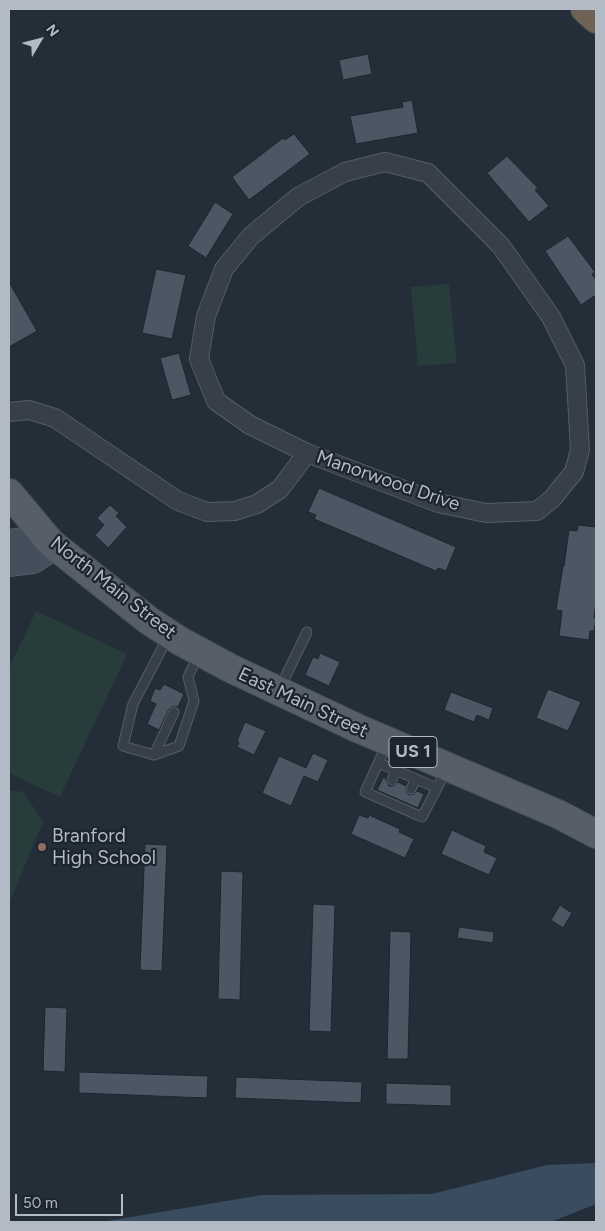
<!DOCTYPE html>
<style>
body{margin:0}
#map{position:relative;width:605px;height:1231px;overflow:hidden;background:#232e38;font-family:Figtree,sans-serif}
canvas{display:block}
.frame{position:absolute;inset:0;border:10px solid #b1bac5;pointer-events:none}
.north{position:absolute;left:15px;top:15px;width:50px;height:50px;-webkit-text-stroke:4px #1c242d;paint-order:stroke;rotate:53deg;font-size:14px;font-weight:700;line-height:20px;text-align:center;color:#b1bac5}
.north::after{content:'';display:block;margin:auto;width:18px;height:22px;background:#b1bac5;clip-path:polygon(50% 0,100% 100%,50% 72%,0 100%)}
.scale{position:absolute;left:15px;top:1194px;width:108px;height:22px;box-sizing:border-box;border:2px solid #b1bac5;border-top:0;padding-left:6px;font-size:15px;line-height:18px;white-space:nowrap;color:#b1bac5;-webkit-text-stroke:4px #1c242d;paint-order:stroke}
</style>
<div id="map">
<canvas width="605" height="1231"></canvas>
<div class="frame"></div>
<div class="north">N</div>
<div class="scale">50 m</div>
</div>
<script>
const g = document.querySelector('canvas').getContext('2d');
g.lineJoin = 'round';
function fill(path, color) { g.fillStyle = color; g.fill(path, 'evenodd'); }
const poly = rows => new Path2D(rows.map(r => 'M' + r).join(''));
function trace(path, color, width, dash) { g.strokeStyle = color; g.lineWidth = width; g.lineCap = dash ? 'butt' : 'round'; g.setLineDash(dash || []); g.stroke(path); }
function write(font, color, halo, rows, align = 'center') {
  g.font = font + ' Figtree,sans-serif'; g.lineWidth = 4.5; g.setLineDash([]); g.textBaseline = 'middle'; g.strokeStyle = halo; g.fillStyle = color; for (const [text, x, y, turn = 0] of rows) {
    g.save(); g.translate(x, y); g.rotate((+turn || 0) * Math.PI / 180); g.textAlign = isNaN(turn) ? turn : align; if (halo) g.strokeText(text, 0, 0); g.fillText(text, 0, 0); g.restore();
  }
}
const green = poly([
 [449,284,457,363,418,366,411,287],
 [36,611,127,654,60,797,9,773,9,668],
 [9,790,24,792,43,822,9,904]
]);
const water = poly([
 [596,1163,596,1204,551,1222,101,1222,262,1195,432,1194,547,1165]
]);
const building = poly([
 [368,54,372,74,343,80,339,60,368,54],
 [412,100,418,133,356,144,350,116,403,107,402,102,412,100],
 [294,134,310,154,249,200,232,177,283,138,285,140,294,134],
 [507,156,538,188,535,190,549,206,529,222,487,173,507,156],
 [215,202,233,214,206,258,188,246,215,202],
 [568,236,595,272,592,274,596,280,596,295,581,305,545,251,568,236],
 [156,269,186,275,172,339,142,333,156,269],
 [9,282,37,331,9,347,9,282],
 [179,353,191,395,172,400,160,358,179,353],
 [319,488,456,547,446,571,438,568,436,571,314,519,316,515,308,512,319,488],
 [110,505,119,513,116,516,127,527,108,548,95,535,104,525,97,518,110,505],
 [578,525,596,527,596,601,594,618,596,618,594,631,590,631,589,640,559,636,562,611,556,610,563,566,564,566,569,530,577,531,578,525],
 [320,653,340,662,329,686,305,675,313,657,318,659,320,653],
 [164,684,184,694,178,707,173,706,169,709,159,730,147,724,156,704,150,701,155,688,160,690,164,684],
 [548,689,581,702,568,731,536,718,548,689],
 [451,692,493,708,489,720,477,715,474,722,444,710,451,692],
 [245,722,266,731,254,755,237,747,239,742,237,741,245,722],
 [313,753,328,760,318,782,304,776,291,806,262,793,279,756,306,768,313,753],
 [384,776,389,786,393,786,398,782,406,786,406,792,409,795,414,794,417,791,424,794,418,808,377,790,384,776],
 [359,815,368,818,369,815,400,829,399,832,414,839,405,858,351,834,359,815],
 [452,830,486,846,484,852,497,858,489,875,441,854,452,830],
 [145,844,167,845,162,971,140,970,145,844],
 [221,871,243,872,240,1000,218,999,221,871],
 [313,904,335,905,331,1032,309,1031,313,904],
 [560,905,572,913,563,928,551,920,560,905],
 [459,927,494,932,493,943,457,938,459,927],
 [390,931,411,932,408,1059,387,1059,390,931],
 [45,1007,67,1008,65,1072,43,1071,45,1007],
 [79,1072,208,1076,207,1098,79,1093,79,1072],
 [236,1077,362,1082,361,1103,235,1098,236,1077],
 [386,1083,451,1085,451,1106,386,1104,386,1083]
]);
const lane = poly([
 [168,637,133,704,123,746,154,755,179,746,194,701,188,677,198,655],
 [280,688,307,632],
 [387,744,365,792,422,817,447,769],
 [154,755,174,712],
 [379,763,437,788],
 [392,780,396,770],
 [411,789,416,779]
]);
const street = poly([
 [9,412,29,410,55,418,178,501,207,512,235,511,257,504,280,489,307,453,438,503,486,513,537,511,552,499,564,484,574,472,580,450,575,365,551,317,501,246,428,173,385,162,345,172,298,197,251,236,224,269,206,316,199,359,216,401,250,425,307,453]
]);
const secondary = poly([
 [9,542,29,539,51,543,47,552,33,561,9,564]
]);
const primary = poly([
 [9,493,51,543,148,620,180,641,230,668,357,728,558,814,596,834]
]);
const highway = poly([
 [585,9,596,19]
]);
const markers = [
 [42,847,5,"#8d6e63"]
];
const shields = [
 [413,752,48]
];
const shieldNames = [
 ["US 1",413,752]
];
const streetNames = [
 ["Manorwood Drive",388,481,19],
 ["North Main Street",113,588,38],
 ["East Main Street",303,703,25]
];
const poiNames = [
 ["Branford",52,836],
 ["High School",52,858]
];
fill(green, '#283c3b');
fill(water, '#394c60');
fill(building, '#4b5864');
trace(building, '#1e262f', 1);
trace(lane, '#545d66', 11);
trace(street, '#545d66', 20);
trace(secondary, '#545d66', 26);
trace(primary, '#434b55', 30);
trace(highway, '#414a53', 30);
trace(lane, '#373f49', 9);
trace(street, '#373f49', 18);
trace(secondary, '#454f5b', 24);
trace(primary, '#555e69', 28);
trace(highway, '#6e6254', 28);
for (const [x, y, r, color] of markers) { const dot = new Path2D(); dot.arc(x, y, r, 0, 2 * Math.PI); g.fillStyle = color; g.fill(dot); trace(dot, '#1c242d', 2); }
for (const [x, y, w] of shields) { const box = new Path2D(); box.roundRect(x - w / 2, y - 15.5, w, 31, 4); g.fillStyle = '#1c242d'; g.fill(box); trace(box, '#b1bac5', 1); }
write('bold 18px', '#b1bac5', null, shieldNames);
write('19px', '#b1bac5', '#1c242d', streetNames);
write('19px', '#b1bac5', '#1c242d', poiNames, 'left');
</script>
